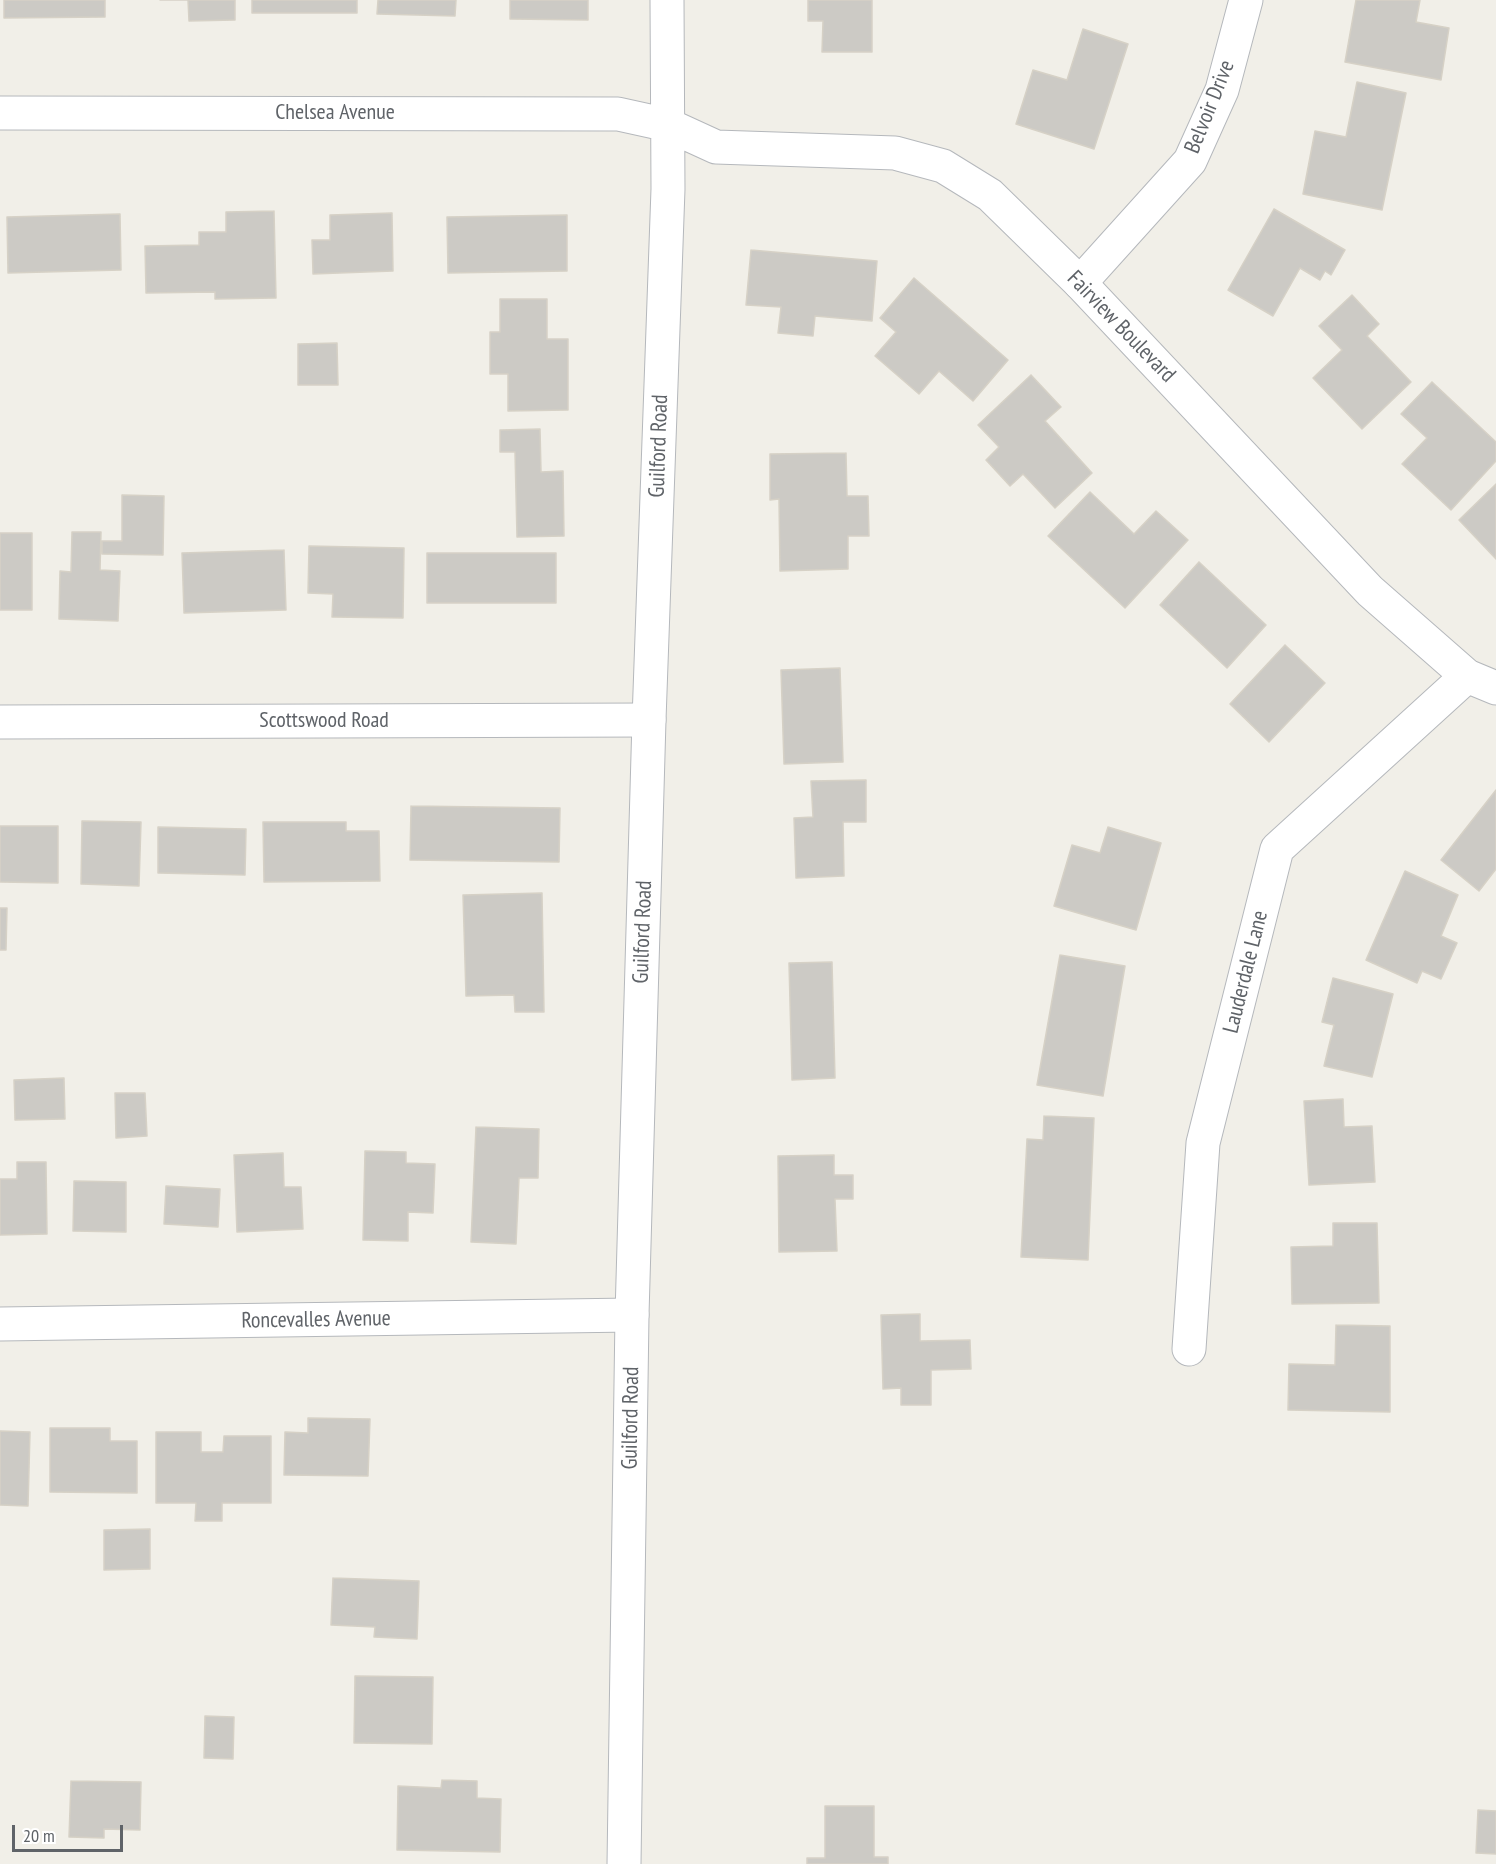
<!DOCTYPE html>
<style>
body{margin:0}
#map{position:relative;width:1496px;height:1864px;overflow:hidden;background:#f1efe8;font-family:"PT Sans Narrow",sans-serif}
canvas{display:block}
.scale{position:absolute;left:12px;top:1825px;width:111px;height:27px;box-sizing:border-box;border:3px solid #5f6368;border-top:0;padding-left:8px;font-size:18px;line-height:21px;white-space:nowrap;color:#5f6368;-webkit-text-stroke:4px #fff;paint-order:stroke}
</style>
<div id="map">
<canvas width="1496" height="1864"></canvas>
<div class="scale">20 m</div>
</div>
<script>
const g = document.querySelector('canvas').getContext('2d');
g.lineJoin = 'round';
function fill(path, color) { g.fillStyle = color; g.fill(path, 'evenodd'); }
const poly = rows => new Path2D(rows.map(r => 'M' + r).join(''));
function trace(path, color, width, dash) { g.strokeStyle = color; g.lineWidth = width; g.lineCap = dash ? 'butt' : 'round'; g.setLineDash(dash || []); g.stroke(path); }
function write(font, color, halo, rows, align = 'center') {
  g.font = font + ' "PT Sans Narrow",sans-serif'; g.lineWidth = 4.5; g.setLineDash([]); g.textBaseline = 'middle'; g.strokeStyle = halo; g.fillStyle = color; for (const [text, x, y, turn = 0] of rows) {
    g.save(); g.translate(x, y); g.rotate((+turn || 0) * Math.PI / 180); g.textAlign = isNaN(turn) ? turn : align; if (halo) g.strokeText(text, 0, 0); g.fillText(text, 0, 0); g.restore();
  }
}
const building = poly([
 [4,0,105,0,105,17,4,18,4,0],
 [160,0,235,0,235,20,189,21,188,0,160,0],
 [252,0,357,0,357,13,252,13,252,0],
 [378,0,456,0,455,16,377,14,378,0],
 [510,0,588,0,588,20,510,19,510,0],
 [808,0,872,0,872,52,822,52,823,21,808,21,808,0],
 [1356,0,1420,0,1416,22,1449,28,1441,80,1345,62,1356,0],
 [1083,29,1128,44,1094,149,1016,124,1033,70,1067,80,1083,29],
 [1357,82,1406,93,1382,210,1303,194,1315,131,1346,137,1357,82],
 [1274,209,1345,250,1331,275,1325,271,1320,280,1300,268,1273,316,1228,290,1274,209],
 [274,211,276,298,215,299,215,292,146,293,145,246,199,245,199,232,226,232,226,212,274,211],
 [392,213,393,271,313,274,312,240,330,240,330,215,392,213],
 [120,214,121,270,8,273,7,217,120,214],
 [567,215,567,271,448,273,447,217,567,215],
 [751,250,877,261,872,321,815,316,813,336,778,333,781,307,746,305,751,250],
 [914,278,1008,360,973,401,939,371,919,394,875,356,896,332,880,318,914,278],
 [1352,295,1379,324,1367,336,1411,382,1362,429,1313,378,1342,350,1319,326,1352,295],
 [500,299,547,299,547,339,568,339,568,410,508,411,508,374,490,374,490,332,500,332,500,299],
 [337,343,338,385,298,385,298,344,337,343],
 [1031,375,1061,407,1045,421,1092,473,1055,508,1023,474,1010,486,986,460,999,447,978,425,1031,375],
 [1432,382,1496,442,1496,461,1451,510,1402,464,1427,438,1401,414,1432,382],
 [540,429,541,472,563,471,564,536,517,537,515,452,500,452,500,430,540,429],
 [846,453,847,496,868,496,869,536,848,536,848,569,780,571,779,499,770,500,770,454,846,453],
 [1496,484,1496,559,1459,520,1496,484],
 [1090,492,1134,534,1156,511,1188,540,1125,608,1048,536,1090,492],
 [122,495,164,496,163,555,102,554,102,541,122,541,122,495],
 [72,532,101,532,100,570,120,571,118,621,59,619,60,571,71,572,72,532],
 [0,533,32,533,32,610,0,610,0,533],
 [309,546,404,548,403,618,332,617,333,594,308,593,309,546],
 [284,550,286,610,184,613,182,553,284,550],
 [427,553,556,553,556,603,427,603,427,553],
 [1199,562,1266,625,1227,668,1160,605,1199,562],
 [1285,645,1325,683,1269,742,1230,704,1285,645],
 [840,668,843,762,784,764,781,670,840,668],
 [866,780,866,822,843,822,844,876,796,878,794,818,813,817,811,781,866,780],
 [1496,790,1496,869,1479,891,1441,860,1496,790],
 [411,806,560,808,559,862,410,860,411,806],
 [82,821,141,822,139,886,81,884,82,821],
 [263,822,346,822,346,831,379,831,380,881,264,882,263,822],
 [0,826,58,826,58,883,0,882,0,826],
 [158,827,246,829,245,875,158,873,158,827],
 [1108,827,1161,843,1136,930,1054,906,1072,845,1100,853,1108,827],
 [1405,871,1458,895,1441,936,1457,943,1441,979,1422,971,1417,983,1366,960,1405,871],
 [542,893,544,1012,515,1012,514,995,466,996,463,895,542,893],
 [0,908,7,908,6,950,0,950,0,908],
 [1060,955,1125,966,1103,1096,1037,1085,1060,955],
 [832,962,835,1078,792,1080,789,963,832,962],
 [1333,978,1393,994,1372,1077,1324,1066,1334,1025,1322,1022,1333,978],
 [64,1078,65,1119,15,1120,14,1080,64,1078],
 [115,1093,145,1093,147,1136,116,1138,115,1093],
 [1343,1099,1344,1127,1372,1126,1375,1182,1309,1185,1304,1101,1343,1099],
 [1044,1116,1094,1118,1088,1260,1021,1257,1027,1139,1043,1140,1044,1116],
 [476,1127,539,1129,538,1178,519,1178,516,1244,471,1242,476,1127],
 [365,1151,406,1152,406,1163,435,1164,433,1213,408,1212,408,1241,363,1240,365,1151],
 [283,1153,284,1187,301,1187,303,1229,237,1232,234,1155,283,1153],
 [834,1155,834,1175,853,1175,853,1199,835,1199,837,1251,779,1252,778,1156,834,1155],
 [17,1162,46,1162,47,1234,0,1235,0,1179,17,1179,17,1162],
 [74,1181,126,1182,126,1232,73,1231,74,1181],
 [166,1186,220,1189,218,1227,164,1224,166,1186],
 [1333,1223,1377,1223,1379,1303,1292,1304,1291,1247,1333,1246,1333,1223],
 [920,1314,920,1341,970,1340,971,1369,931,1370,931,1405,901,1405,901,1388,883,1389,881,1315,920,1314],
 [1336,1325,1390,1326,1390,1412,1288,1410,1289,1364,1335,1365,1336,1325],
 [308,1418,370,1419,368,1476,284,1475,285,1432,308,1433,308,1418],
 [50,1428,110,1428,110,1441,137,1441,137,1493,50,1492,50,1428],
 [0,1431,30,1432,28,1506,0,1505,0,1431],
 [156,1432,201,1432,201,1452,223,1452,224,1436,271,1436,271,1503,222,1503,222,1521,195,1521,196,1503,156,1503,156,1432],
 [150,1529,150,1569,104,1570,104,1530,150,1529],
 [333,1578,419,1581,417,1639,374,1637,375,1627,331,1625,333,1578],
 [355,1676,433,1677,432,1744,354,1743,355,1676],
 [205,1716,234,1717,233,1759,204,1758,205,1716],
 [442,1780,477,1781,477,1798,501,1799,500,1852,397,1850,398,1786,441,1788,442,1780],
 [71,1781,141,1782,140,1830,104,1829,104,1838,69,1837,71,1781],
 [825,1806,874,1806,874,1857,888,1857,888,1864,807,1864,807,1858,825,1858,825,1806],
 [1478,1810,1496,1811,1496,1854,1476,1853,1478,1810]
]);
const minor = poly([
 [1080,283,1190,161,1222,90,1246,0],
 [0,722,649,720],
 [0,1324,632,1315],
 [1189,1349,1203,1143,1277,849,1467,676]
]);
const tertiary = poly([
 [0,113,618,114,668,125,716,147,895,153,943,166,990,195,1080,283,1370,591,1467,676,1496,688],
 [624,1864,632,1315,649,720,668,189,667,0]
]);
const streetNames = [
 ["Belvoir Drive",1210,107,-68],
 ["Chelsea Avenue",335,113],
 ["Fairview Boulevard",1121,327,46],
 ["Guilford Road",659,446,-88],
 ["Scottswood Road",324,721],
 ["Guilford Road",643,932,-88],
 ["Lauderdale Lane",1246,972,-76],
 ["Roncevalles Avenue",316,1320,-1],
 ["Guilford Road",631,1418,-89]
];
fill(building, '#cccac5');
trace(building, '#d6d1c6', 1.5);
trace(minor, '#b5b8bc', 35);
trace(tertiary, '#b5b8bc', 35);
trace(minor, '#fff', 33);
trace(tertiary, '#fff', 33);
write('22px', '#5f6368', '#fff', streetNames);
</script>
